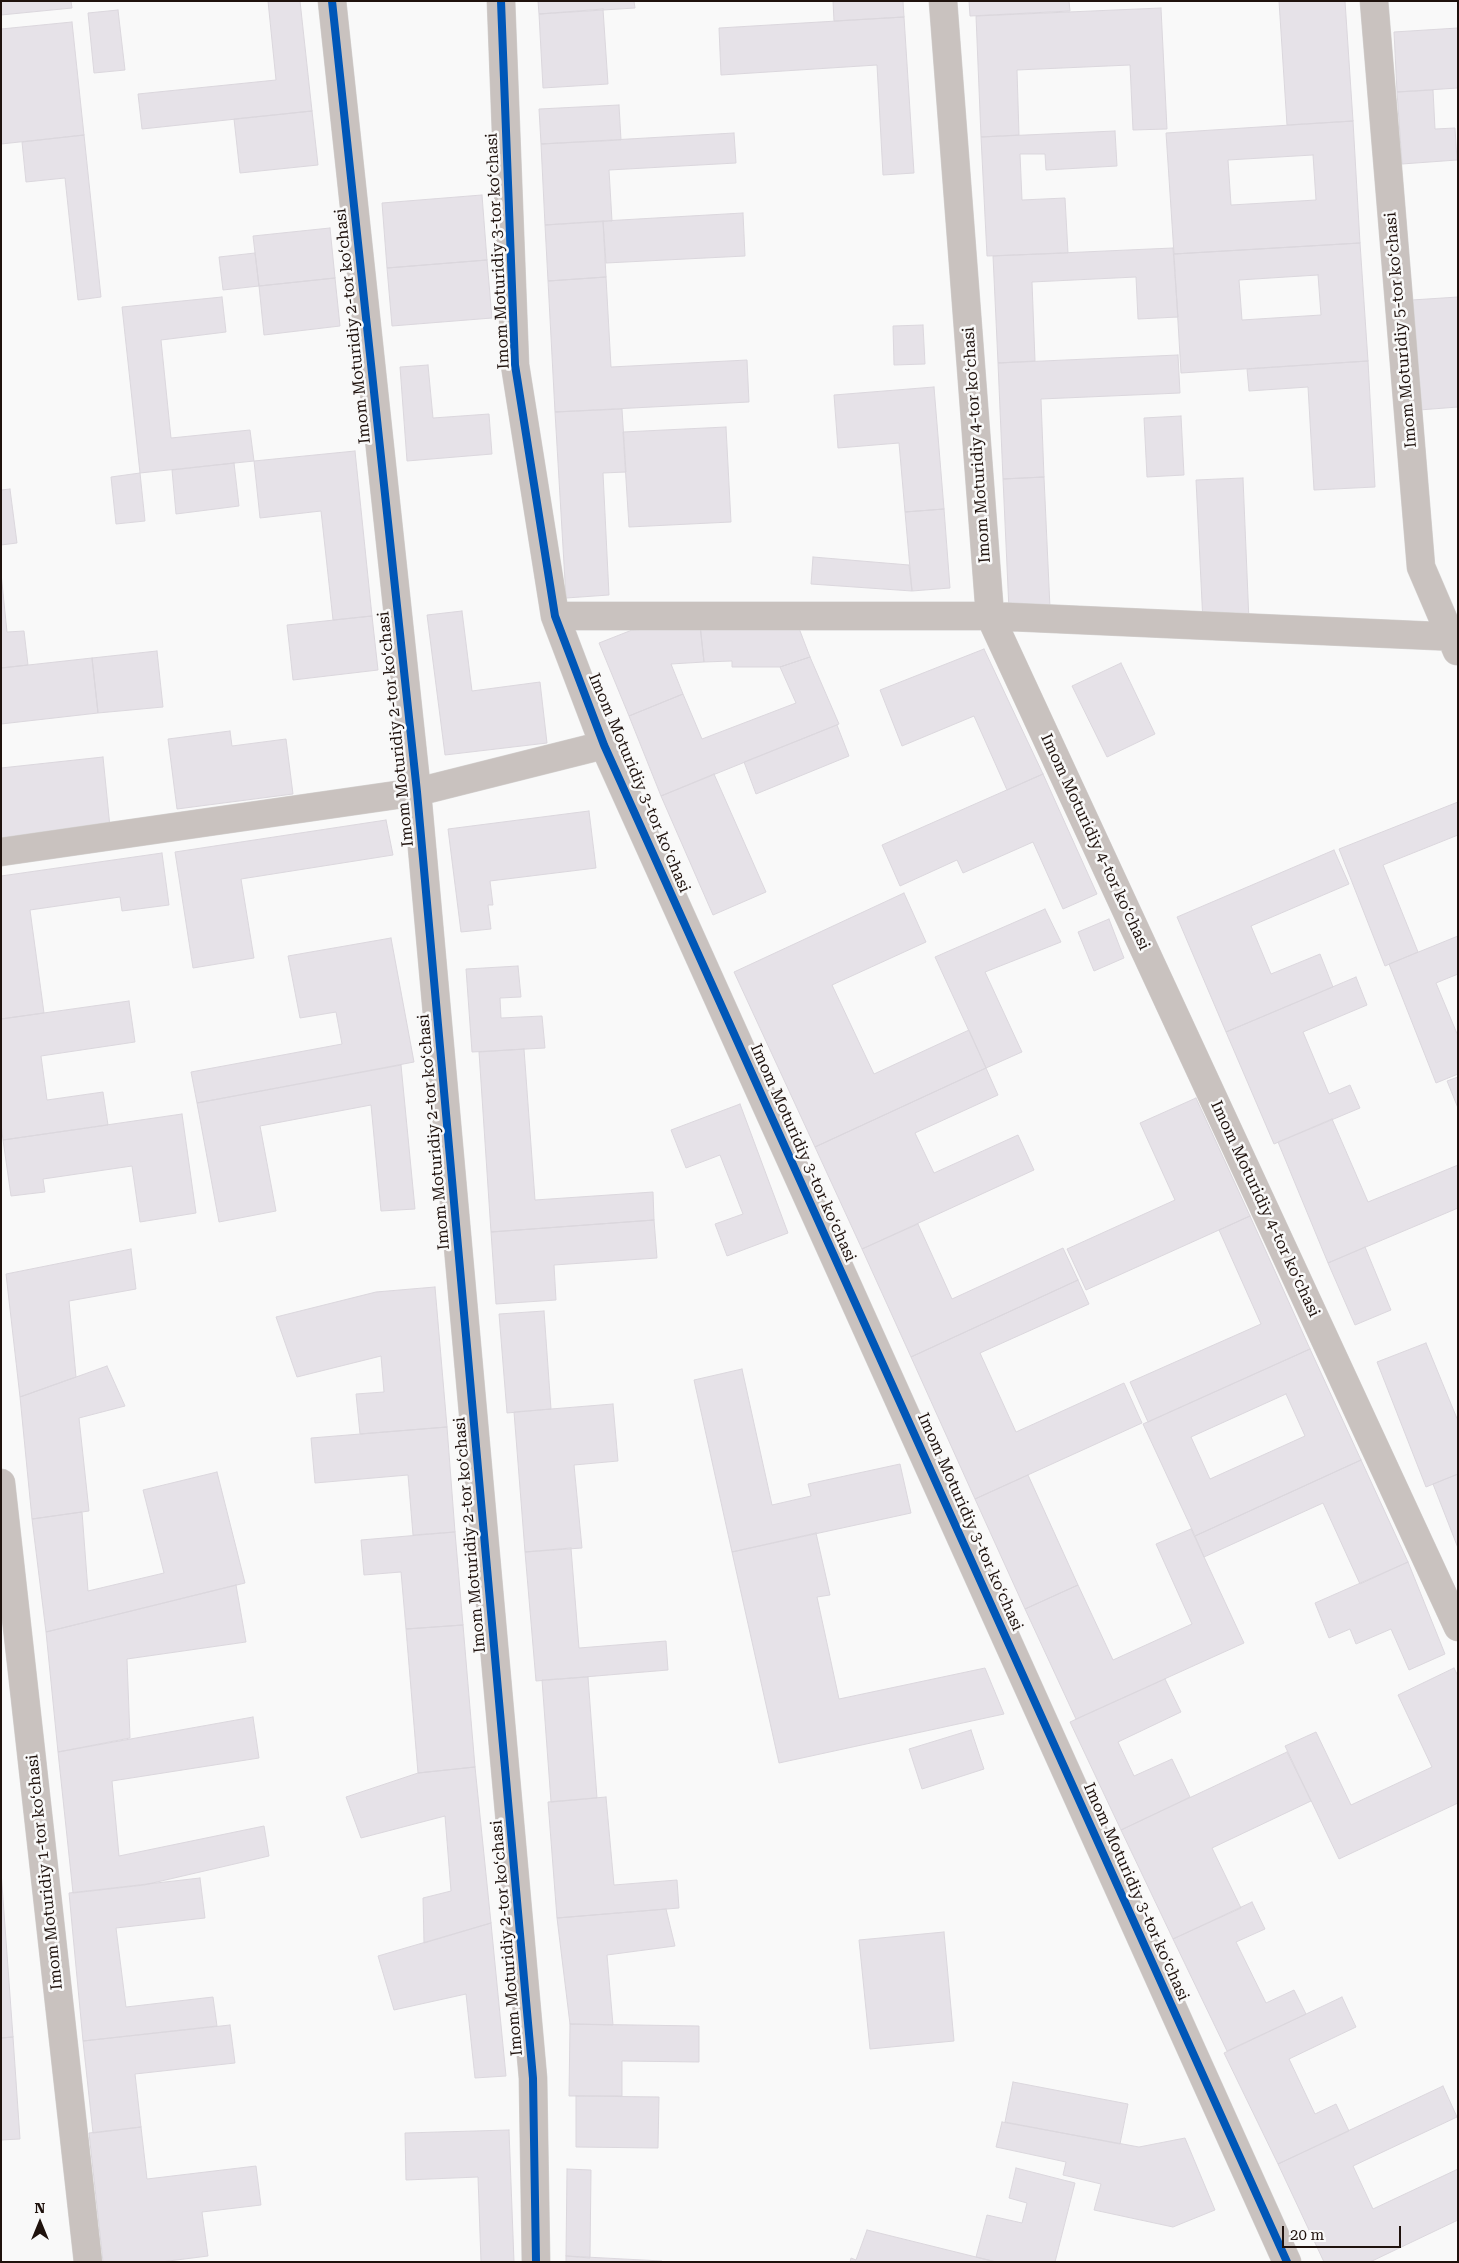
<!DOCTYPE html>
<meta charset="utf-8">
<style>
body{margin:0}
#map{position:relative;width:1459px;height:2263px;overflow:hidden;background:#f9f9f9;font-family:"Roboto Serif",serif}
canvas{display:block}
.frame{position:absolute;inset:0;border:2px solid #1f120d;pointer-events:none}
.north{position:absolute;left:15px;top:2198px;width:50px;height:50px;-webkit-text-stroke:4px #f9f9f9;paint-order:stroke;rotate:0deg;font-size:14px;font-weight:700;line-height:20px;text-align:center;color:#1f120d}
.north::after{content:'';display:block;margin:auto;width:18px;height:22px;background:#1f120d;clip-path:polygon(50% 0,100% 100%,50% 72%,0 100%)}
.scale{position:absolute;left:1282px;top:2226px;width:119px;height:22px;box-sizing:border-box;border:2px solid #1f120d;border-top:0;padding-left:6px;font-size:15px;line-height:18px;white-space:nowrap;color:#1f120d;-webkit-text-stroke:4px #f9f9f9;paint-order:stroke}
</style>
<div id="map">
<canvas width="1459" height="2263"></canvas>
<div class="frame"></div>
<div class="north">N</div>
<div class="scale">20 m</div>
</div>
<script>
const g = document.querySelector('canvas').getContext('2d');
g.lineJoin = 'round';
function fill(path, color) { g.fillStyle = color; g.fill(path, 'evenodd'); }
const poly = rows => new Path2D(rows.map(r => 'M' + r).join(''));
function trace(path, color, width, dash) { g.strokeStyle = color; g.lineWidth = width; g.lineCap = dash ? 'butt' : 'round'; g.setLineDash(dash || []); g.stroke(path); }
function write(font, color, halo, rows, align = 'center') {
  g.font = font + ' "Roboto Serif",serif'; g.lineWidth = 5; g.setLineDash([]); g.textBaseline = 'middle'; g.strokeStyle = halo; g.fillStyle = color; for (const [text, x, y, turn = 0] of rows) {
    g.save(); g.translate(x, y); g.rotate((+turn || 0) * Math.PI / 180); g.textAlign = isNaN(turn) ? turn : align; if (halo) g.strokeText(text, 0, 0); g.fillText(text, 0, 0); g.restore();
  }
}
const building = poly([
 [1,1,71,1,72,8,1,15,1,1],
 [268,1,300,1,312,111,142,129,138,94,276,80,268,1],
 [538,1,634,1,635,8,539,14,538,1],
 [833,1,903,1,904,17,834,21,833,1],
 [969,1,1069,1,1070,11,970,16,969,1],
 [1279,1,1345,1,1353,121,1287,125,1279,1],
 [1161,8,1167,129,1133,130,1130,65,1017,70,1019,135,981,137,976,16,1161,8],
 [603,9,608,84,543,88,539,14,603,9],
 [118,10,125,70,94,73,88,13,118,10],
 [904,17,914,173,883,175,877,65,721,75,719,28,904,17],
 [72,22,84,135,1,144,1,29,72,22],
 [1458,28,1458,88,1397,92,1394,32,1458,28],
 [1433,90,1435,129,1455,128,1457,160,1402,164,1397,92,1433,90],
 [619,105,621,140,541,144,539,109,619,105],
 [312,111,318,165,240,173,234,119,312,111],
 [1353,121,1360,243,1174,254,1166,133,1353,121],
 [1313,155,1316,200,1231,205,1228,160,1313,155],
 [1115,131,1117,166,1046,170,1045,154,1020,154,1022,200,1065,198,1068,253,987,256,981,137,1115,131],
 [734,133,736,163,609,170,612,221,545,225,541,144,734,133],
 [84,135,101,297,78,300,65,178,26,182,22,142,84,135],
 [482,195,487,260,387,268,382,203,482,195],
 [743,213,745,256,606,263,603,221,743,213],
 [603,221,606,277,548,281,545,225,603,221],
 [330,228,335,278,259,286,253,236,330,228],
 [1360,243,1368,361,1181,373,1174,254,1360,243],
 [1318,275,1321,315,1242,320,1239,280,1318,275],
 [1173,248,1178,317,1138,319,1136,277,1032,282,1035,361,998,363,993,256,1173,248],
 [255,253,259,286,223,290,219,257,255,253],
 [487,260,492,318,392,326,387,268,487,260],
 [606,277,611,367,747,360,749,402,555,412,548,281,606,277],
 [335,278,340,326,264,335,259,286,335,278],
 [222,297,226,332,161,340,171,438,250,430,254,461,140,473,122,307,222,297],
 [1458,297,1458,407,1419,410,1412,300,1458,297],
 [923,325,925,364,894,365,893,326,923,325],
 [1178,355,1180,393,1041,399,1044,477,1003,479,998,363,1178,355],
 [1368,361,1375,487,1314,490,1308,387,1249,391,1247,369,1368,361],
 [428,365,433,418,489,414,492,454,407,461,400,367,428,365],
 [934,387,944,509,905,512,899,443,838,448,834,395,934,387],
 [622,409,626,472,603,473,609,595,566,598,555,412,622,409],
 [1181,416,1184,475,1147,477,1144,418,1181,416],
 [726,427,731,522,629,527,623,432,726,427],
 [355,451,372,616,333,620,321,511,260,518,254,461,355,451],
 [234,463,239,506,176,514,172,470,234,463],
 [140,473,145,521,116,524,111,477,140,473],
 [1044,477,1050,608,1009,610,1003,479,1044,477],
 [1243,478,1249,621,1203,623,1196,480,1243,478],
 [10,489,17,543,1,545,1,490,10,489],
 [944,509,950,588,912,591,905,512,944,509],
 [813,557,909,565,912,591,811,584,813,557],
 [1,573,7,632,24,631,28,665,1,668,1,573],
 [462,611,472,691,540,682,547,743,445,755,427,615,462,611],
 [372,616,378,670,293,680,287,625,372,616],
 [797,623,810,657,780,667,732,667,732,661,704,662,700,625,797,623],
 [700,625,704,662,671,664,683,694,629,716,599,643,632,630,700,625],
 [984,649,1043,774,1007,790,974,716,902,746,880,690,984,649],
 [157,651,163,707,98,713,92,658,157,651],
 [810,657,839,724,661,796,629,716,683,694,702,739,796,703,780,667,810,657],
 [92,658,98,713,1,724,1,668,92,658],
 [1121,663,1155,734,1107,757,1072,686,1121,663],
 [837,725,849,756,756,794,744,762,837,725],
 [230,731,232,746,286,739,293,794,177,809,168,739,230,731],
 [103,757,110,827,1,839,1,768,103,757],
 [714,774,766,892,713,915,661,796,714,774],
 [1043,774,1097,894,1063,909,1033,842,963,873,957,860,900,886,882,845,1043,774],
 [1458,802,1458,835,1383,865,1418,952,1385,966,1339,849,1458,802],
 [589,811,596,868,490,881,493,905,488,905,491,929,461,932,448,829,589,811],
 [386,820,393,855,241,879,254,958,193,968,175,852,386,820],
 [1334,850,1349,884,1251,926,1271,974,1320,954,1333,987,1226,1032,1177,917,1334,850],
 [162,853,169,905,122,911,120,897,30,910,44,1013,1,1019,1,876,162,853],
 [904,893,926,942,832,985,874,1074,969,1030,986,1068,815,1147,734,972,904,893],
 [1045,909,1061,942,985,972,1022,1052,986,1068,935,957,1045,909],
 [1109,919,1124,958,1094,971,1078,932,1109,919],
 [1458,936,1458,974,1436,983,1458,1036,1458,1074,1436,1083,1389,964,1458,936],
 [391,938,414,1062,197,1103,191,1072,342,1044,336,1012,300,1018,288,956,391,938],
 [518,966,521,997,500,998,501,1018,542,1016,545,1048,472,1052,466,969,518,966],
 [1356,977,1367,1005,1303,1032,1329,1094,1350,1085,1360,1108,1274,1144,1226,1032,1356,977],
 [129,1001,135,1042,41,1056,47,1100,103,1092,108,1125,3,1140,1,1124,1,1019,129,1001],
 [524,1049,535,1200,653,1192,654,1220,491,1232,479,1052,524,1049],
 [401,1065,415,1209,381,1211,371,1105,260,1126,276,1211,219,1222,197,1103,401,1065],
 [986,1068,998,1095,915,1133,934,1173,1018,1135,1034,1170,862,1249,815,1147,986,1068],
 [1458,1077,1458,1108,1447,1081,1458,1077],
 [1196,1098,1250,1216,1086,1290,1067,1249,1175,1200,1140,1123,1196,1098],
 [740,1104,788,1233,727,1256,715,1224,743,1214,720,1155,686,1168,671,1130,740,1104],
 [182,1114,196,1213,140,1222,132,1166,43,1179,45,1192,11,1196,3,1140,182,1114],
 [1332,1119,1368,1202,1458,1165,1458,1208,1328,1263,1278,1142,1332,1119],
 [1250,1216,1310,1349,1148,1422,1130,1382,1261,1324,1219,1230,1250,1216],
 [654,1220,657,1258,554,1265,556,1300,496,1304,491,1232,654,1220],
 [918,1224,952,1299,1063,1248,1078,1280,911,1357,862,1249,918,1224],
 [1365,1247,1391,1310,1355,1325,1328,1263,1365,1247],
 [131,1249,136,1289,69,1301,76,1377,20,1397,6,1274,131,1249],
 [1078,1280,1089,1304,980,1353,1016,1432,1124,1383,1142,1423,975,1499,911,1357,1078,1280],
 [435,1287,447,1427,360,1434,356,1394,384,1392,381,1356,297,1377,276,1317,376,1292,435,1287],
 [544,1311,551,1409,507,1413,499,1314,544,1311],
 [1426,1343,1458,1421,1458,1474,1426,1487,1377,1362,1426,1343],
 [1310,1349,1361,1460,1195,1536,1143,1424,1310,1349],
 [1286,1394,1305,1436,1210,1479,1191,1437,1286,1394],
 [107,1366,125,1406,79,1418,89,1511,32,1519,20,1397,107,1366],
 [742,1369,772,1505,811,1496,808,1484,900,1464,911,1513,732,1552,694,1380,742,1369],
 [613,1404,618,1461,574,1465,582,1548,525,1552,514,1412,613,1404],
 [447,1427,455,1532,413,1535,408,1475,315,1483,311,1438,447,1427],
 [1361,1460,1408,1562,1360,1584,1323,1503,1204,1557,1195,1536,1361,1460],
 [217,1472,245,1583,46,1632,32,1519,82,1512,88,1591,164,1573,143,1490,217,1472],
 [1458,1474,1458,1548,1433,1484,1458,1474],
 [1028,1475,1078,1585,1025,1609,975,1499,1028,1475],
 [1191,1529,1244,1643,1076,1719,1025,1609,1078,1585,1113,1660,1192,1624,1156,1544,1191,1529],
 [455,1532,463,1625,406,1629,401,1572,364,1575,361,1540,455,1532],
 [816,1533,830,1595,817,1597,839,1699,985,1668,1004,1714,779,1763,732,1552,816,1533],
 [571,1548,579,1648,666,1641,668,1670,536,1681,525,1552,571,1548],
 [1408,1562,1445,1654,1409,1670,1391,1629,1356,1644,1350,1629,1329,1638,1315,1603,1408,1562],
 [236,1585,246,1642,127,1659,130,1738,58,1752,46,1632,236,1585],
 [463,1625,475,1767,418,1773,406,1629,463,1625],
 [1454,1668,1458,1676,1458,1803,1339,1859,1285,1746,1316,1732,1351,1805,1432,1767,1398,1695,1454,1668],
 [588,1677,597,1798,551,1802,542,1680,588,1677],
 [1165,1679,1181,1712,1118,1742,1134,1776,1172,1759,1190,1797,1121,1830,1070,1722,1165,1679],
 [253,1717,259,1758,112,1781,119,1856,264,1826,269,1856,144,1885,73,1893,58,1752,253,1717],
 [971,1730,984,1769,922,1789,909,1749,971,1730],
 [1287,1752,1311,1801,1212,1848,1241,1908,1173,1939,1121,1830,1287,1752],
 [475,1767,491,1923,424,1943,423,1898,451,1891,445,1816,361,1838,346,1797,418,1773,475,1767],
 [606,1797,614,1885,677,1880,679,1908,557,1918,548,1802,606,1797],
 [1,1871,13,2037,1,2038,1,1871],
 [200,1878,205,1918,116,1928,126,2007,213,1997,217,2026,83,2041,69,1893,200,1878],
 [1252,1902,1265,1929,1236,1942,1266,2003,1294,1990,1306,2014,1227,2051,1173,1939,1252,1902],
 [666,1909,675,1946,607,1955,613,2025,570,2024,557,1918,666,1909],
 [491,1923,506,2076,475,2078,466,1994,394,2010,378,1956,491,1923],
 [944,1932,954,2041,870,2049,859,1940,944,1932],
 [1342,1997,1356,2027,1289,2059,1315,2114,1336,2104,1349,2131,1278,2164,1224,2053,1342,1997],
 [570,2024,699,2026,699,2062,622,2061,622,2096,569,2096,570,2024],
 [230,2025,235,2063,135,2074,141,2127,93,2133,83,2041,230,2025],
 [13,2037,20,2139,1,2140,1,2038,13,2037],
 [1013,2082,1128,2104,1120,2144,1005,2122,1013,2082],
 [1443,2086,1457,2117,1353,2166,1373,2209,1458,2169,1458,2220,1370,2262,1324,2262,1278,2164,1443,2086],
 [576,2096,659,2097,658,2148,576,2147,576,2096],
 [1002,2122,1139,2147,1185,2138,1215,2210,1173,2227,1094,2210,1101,2184,1063,2175,1066,2162,996,2147,1002,2122],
 [141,2127,147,2179,256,2166,261,2205,202,2212,208,2256,161,2262,103,2262,89,2133,141,2127],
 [509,2130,514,2262,481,2262,478,2177,406,2180,405,2133,509,2130],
 [1016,2168,1075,2183,1055,2262,996,2262,976,2257,987,2215,1022,2223,1027,2203,1009,2198,1016,2168],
 [567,2169,591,2170,590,2258,566,2256,567,2169],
 [867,2230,976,2257,996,2262,850,2262,851,2258,856,2260,867,2230],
 [566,2256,662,2261,662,2262,566,2262,566,2256]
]);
const street = poly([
 [332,1,417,792,533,2078,536,2262],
 [501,1,515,365,555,616,604,745,1287,2262],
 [943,1,990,616,1458,1627],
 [1374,1,1421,567,1457,651],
 [555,616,990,616,1458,637],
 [1,852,417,792,604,745],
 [1,1483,88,2262]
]);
const cycleway = poly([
 [332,1,417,792,533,2078,536,2262],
 [501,1,515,365,555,616,604,745,1287,2262]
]);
const streetNames = [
 ["Imom Moturidiy 3-tor koʻchasi",498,251,-93],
 ["Imom Moturidiy 2-tor koʻchasi",353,326,-96],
 ["Imom Moturidiy 5-tor koʻchasi",1401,330,-95],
 ["Imom Moturidiy 4-tor koʻchasi",977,445,-94],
 ["Imom Moturidiy 2-tor koʻchasi",396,729,-96],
 ["Imom Moturidiy 3-tor koʻchasi",639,783,67],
 ["Imom Moturidiy 4-tor koʻchasi",1095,842,65],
 ["Imom Moturidiy 2-tor koʻchasi",434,1132,-95],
 ["Imom Moturidiy 3-tor koʻchasi",803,1153,66],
 ["Imom Moturidiy 4-tor koʻchasi",1265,1209,65],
 ["Imom Moturidiy 3-tor koʻchasi",970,1522,66],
 ["Imom Moturidiy 2-tor koʻchasi",470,1535,-95],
 ["Imom Moturidiy 1-tor koʻchasi",45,1872,-96],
 ["Imom Moturidiy 3-tor koʻchasi",1136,1892,66],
 ["Imom Moturidiy 2-tor koʻchasi",507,1938,-95]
];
fill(building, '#e6e2e8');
trace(building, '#dbd7dd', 1);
trace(street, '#d6d4d3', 29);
trace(street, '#c9c2bf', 28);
trace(cycleway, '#0057b8', 8);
write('16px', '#1f120d', '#f9f9f9', streetNames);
</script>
